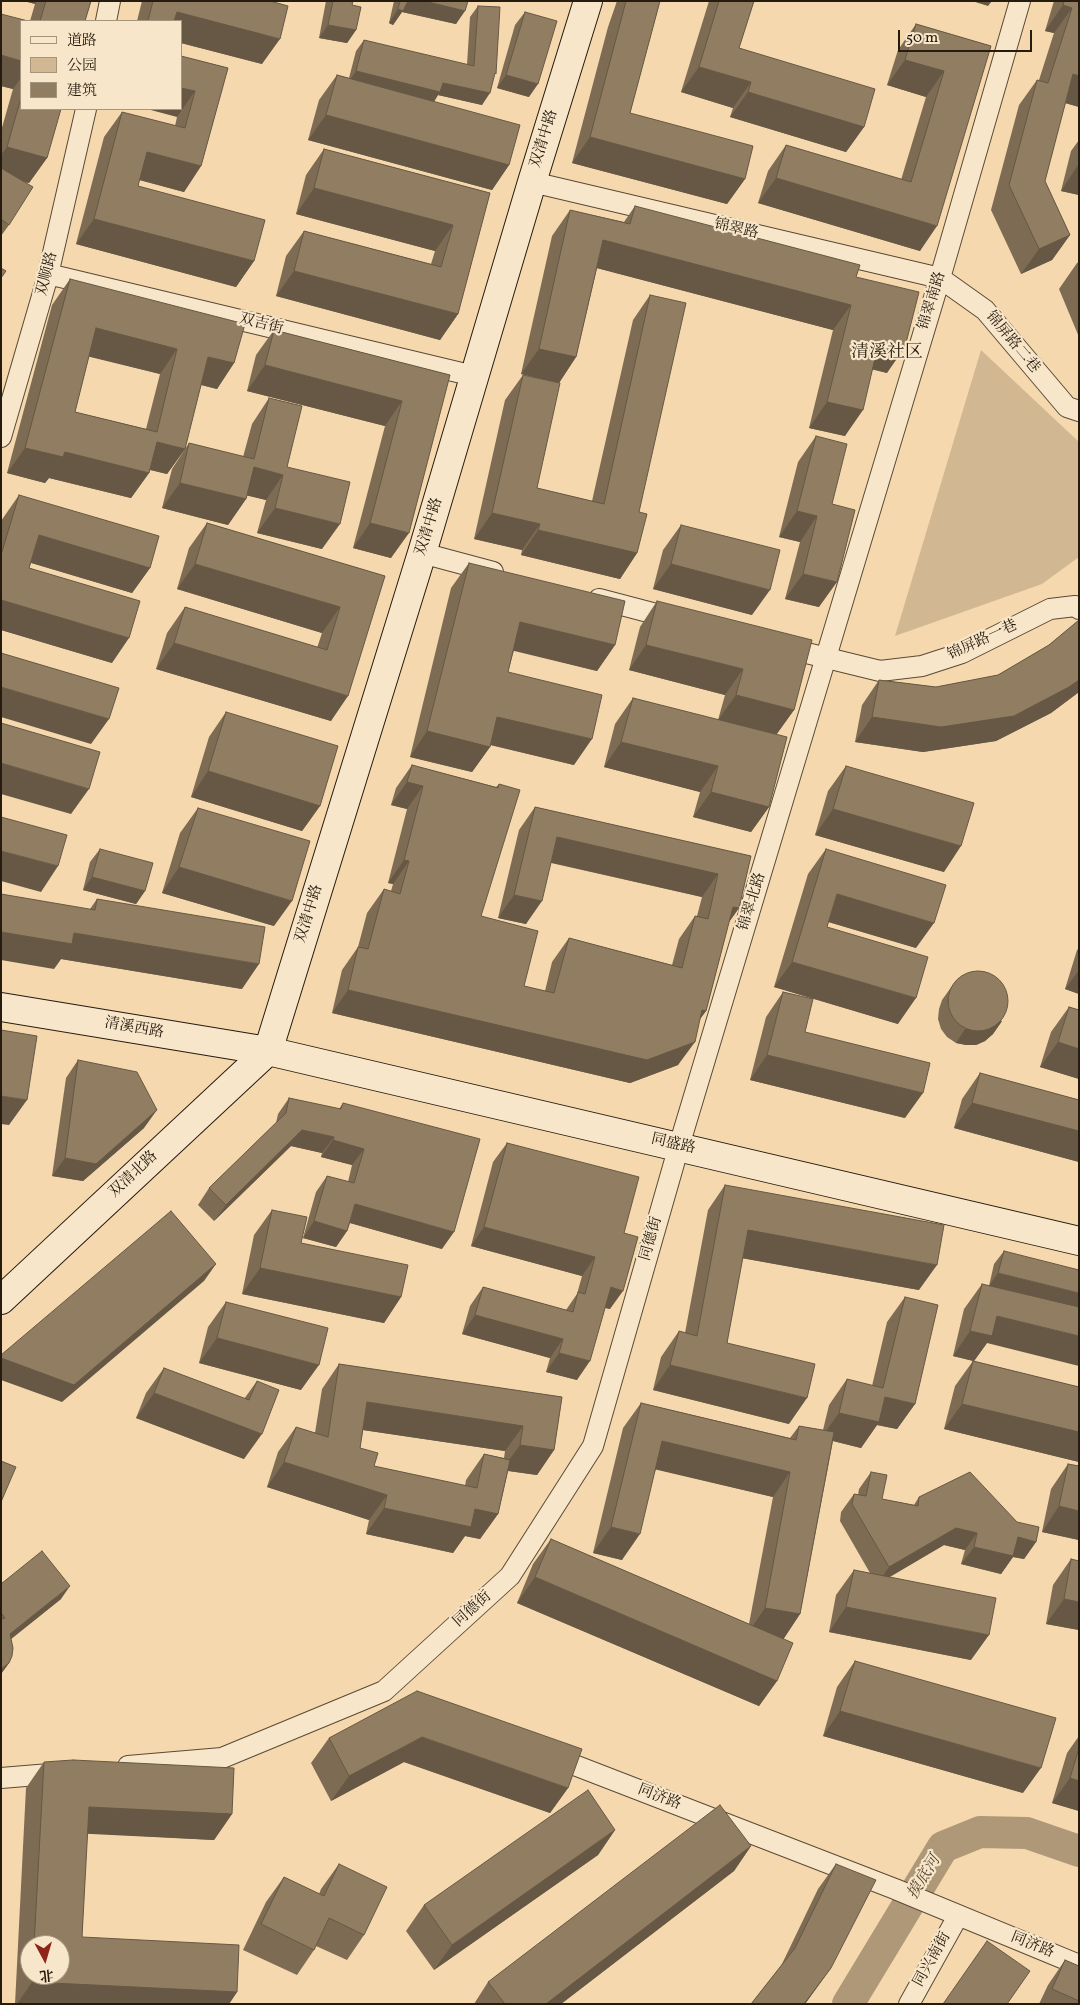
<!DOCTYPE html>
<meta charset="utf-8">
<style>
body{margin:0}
#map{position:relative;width:1080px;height:2005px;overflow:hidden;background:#f5d8ad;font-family:Vollkorn,"Noto Serif SC",serif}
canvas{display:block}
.frame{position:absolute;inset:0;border:2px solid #251b0e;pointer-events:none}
.legend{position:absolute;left:20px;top:20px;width:162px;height:90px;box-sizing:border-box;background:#f8e6ca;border:1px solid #a4957f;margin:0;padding:6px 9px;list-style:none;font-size:15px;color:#251b0e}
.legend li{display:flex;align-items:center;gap:10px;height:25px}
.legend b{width:25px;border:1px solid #a4957f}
.north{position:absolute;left:20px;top:1935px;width:50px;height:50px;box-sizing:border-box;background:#f8e6ca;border:1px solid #a4957f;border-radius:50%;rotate:174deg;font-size:14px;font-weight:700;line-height:20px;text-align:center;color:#251b0e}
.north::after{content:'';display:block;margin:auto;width:18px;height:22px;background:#8f2418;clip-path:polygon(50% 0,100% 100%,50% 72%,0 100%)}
.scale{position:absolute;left:898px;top:30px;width:134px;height:22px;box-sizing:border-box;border:2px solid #251b0e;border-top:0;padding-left:6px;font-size:15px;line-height:18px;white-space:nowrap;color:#251b0e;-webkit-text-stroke:4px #f8e6ca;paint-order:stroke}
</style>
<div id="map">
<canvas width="1080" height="2005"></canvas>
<div class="frame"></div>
<ul class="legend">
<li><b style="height:6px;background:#f8e6ca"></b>道路</li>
<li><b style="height:14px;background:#d2b892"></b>公园</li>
<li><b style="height:14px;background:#917d61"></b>建筑</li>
</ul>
<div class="north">北</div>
<div class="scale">50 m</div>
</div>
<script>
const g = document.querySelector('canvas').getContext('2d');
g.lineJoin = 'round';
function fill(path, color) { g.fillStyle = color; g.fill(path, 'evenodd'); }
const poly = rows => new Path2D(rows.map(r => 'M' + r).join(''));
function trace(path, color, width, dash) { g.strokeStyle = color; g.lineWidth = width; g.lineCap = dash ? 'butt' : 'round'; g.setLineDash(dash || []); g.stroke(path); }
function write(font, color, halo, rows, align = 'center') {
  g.font = font + ' Vollkorn,"Noto Serif SC",serif'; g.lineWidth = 4.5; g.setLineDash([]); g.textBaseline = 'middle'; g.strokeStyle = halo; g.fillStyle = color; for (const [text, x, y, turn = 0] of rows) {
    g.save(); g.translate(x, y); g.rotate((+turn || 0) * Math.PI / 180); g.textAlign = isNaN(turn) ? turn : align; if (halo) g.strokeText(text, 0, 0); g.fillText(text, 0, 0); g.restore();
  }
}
const green = poly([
 [981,350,1079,442,1079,557,1042,584,895,636]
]);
const river = poly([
 [848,2004,943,1847,980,1832,1027,1833,1079,1851]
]);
const street = poly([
 [106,21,110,1],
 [532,182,940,278,985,310,1067,407,1079,411],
 [48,274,474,376],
 [1,437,47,279,86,109],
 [422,553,493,572],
 [599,599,675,619],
 [782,647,880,671,922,666,962,653,1050,609,1075,606,1079,609],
 [551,1756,895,1889,1079,1965],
 [128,1766,222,1758,384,1691,510,1576,593,1446,679,1146,940,278,1020,1],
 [1,1778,62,1773],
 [909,2004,958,1916]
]);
const secondary = poly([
 [1,1007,268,1051,1079,1241],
 [1,1300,268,1051,422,553,532,182,588,1]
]);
const wall = poly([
 [24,1,91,1,85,21,30,21,35,4],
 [142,1,270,1,262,64,181,43,181,21,137,21],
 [326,1,353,1,352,5,356,30,347,43,319,38],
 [394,1,468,1,456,24,402,12,393,25,389,23],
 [617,1,660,1,630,113,745,179,727,204,572,163,608,27],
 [709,1,754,1,739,48,864,127,846,152,730,117,733,108,681,92],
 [1054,1,1079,1,1079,107,1065,103,1045,181,1070,235,1052,260,1021,274,991,210,1019,105,1037,80,1039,80,1054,33,1045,31],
 [478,6,494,77,482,105,438,95,434,102,509,165,492,190,308,140,319,100,337,75,349,78,356,51,364,40,467,65,470,17],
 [525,12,529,97,497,88,515,25],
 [1,14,21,21,21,109,47,158,29,183,24,182,9,225,1,236,1,131,13,89,1,86],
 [916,24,991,46,920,251,758,203,768,171,786,145,901,180,926,97,887,85,898,50],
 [181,56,228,68,201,166,184,192,139,180,138,186,254,261,236,287,76,244,104,137,122,112,175,126,177,117],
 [1079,140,1079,195,1061,191,1071,151],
 [324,149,490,193,458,314,440,340,276,296,286,256,304,231,431,264,435,251,296,214,306,175],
 [635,206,856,277,887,373,873,369,845,436,809,428,833,330,597,268,576,357,559,383,521,374,552,236,570,210,624,222],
 [1079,262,1079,337,1059,289,1077,263],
 [70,279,234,363,217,389,201,385,185,449,167,474,150,470,149,473,131,498,49,478,45,483,7,473,52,305],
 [89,356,160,374,146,429,75,412],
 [650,295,637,553,620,579,521,555,522,550,474,539,505,400,523,375,537,488,592,501,633,320],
 [274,330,450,375,391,558,353,548,385,426,247,391,256,355],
 [269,398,287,467,322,549,257,533,266,500,247,495,246,499,228,525,162,508,172,469,189,443,243,457,252,424],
 [816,436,819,607,785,599,800,542,779,537,798,462],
 [19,495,150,568,132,593,31,563,29,568,112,663,1,630,1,521],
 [207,523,385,576,331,721,156,669,167,633,185,607,317,648,322,633,177,589,189,548],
 [681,525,752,615,653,589,663,550],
 [469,563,615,645,597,671,514,650,508,672,574,765,490,745,490,747,472,772,410,757,451,588],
 [657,601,794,710,776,735,769,807,751,832,693,817,700,792,604,767,615,724,633,698,718,720,725,695,629,670,640,627],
 [1079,620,1079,692,1051,713,996,741,923,752,855,742,862,705,879,680,936,687,998,675,1049,645],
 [226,712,320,806,302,831,191,797,209,737],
 [412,765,496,787,499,784,481,916,524,986,545,991,552,962,569,938,672,965,679,939,695,916,697,916,702,897,551,863,526,924,498,918,519,830,535,807,751,856,739,908,729,922,706,1011,700,1019,678,1065,630,1083,332,1013,342,970,358,947,367,913,384,889,391,891,393,884,388,883,407,809,391,805,396,788],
 [846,766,944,872,815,835,828,791],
 [198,808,274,926,162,893,180,833],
 [100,849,145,891,136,904,83,890,90,862],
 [826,849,916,948,828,922,827,927,898,1024,774,987,808,874],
 [97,899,242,989,61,959,54,969,90,909],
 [1079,948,1079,994,1065,989,1077,950],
 [952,986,1002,1021,993,1034,985,1041,976,1045,966,1045,956,1043,947,1037,941,1029,938,1019,939,1009,942,1000],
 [783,992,805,1032,905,1118,750,1080,766,1017],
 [1069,1007,1079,1010,1079,1079,1040,1067,1051,1032],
 [78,1060,144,1128,83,1181,52,1176,66,1078],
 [980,1073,1079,1100,1079,1162,954,1128,962,1099],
 [289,1098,339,1109,343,1103,442,1249,350,1223,347,1231,336,1247,303,1238,316,1192,327,1176,348,1182,352,1165,321,1157,322,1153,291,1146,214,1221,198,1205,209,1188,276,1123,278,1114],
 [507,1143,624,1233,610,1309,605,1308,577,1380,546,1372,550,1358,462,1334,470,1306,483,1287,566,1310,577,1294,582,1276,471,1246,493,1162],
 [725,1185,919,1290,742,1258,727,1343,789,1424,653,1390,661,1357,679,1331,685,1333,708,1210],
 [272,1210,301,1243,401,1297,384,1323,242,1294,254,1235],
 [1004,1251,987,1343,974,1361,1079,1387,1079,1462,944,1429,955,1386,973,1361,953,1356,964,1309,982,1284,989,1286,994,1264],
 [905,1297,915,1404,897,1429,877,1425,861,1448,833,1441,800,1614,783,1639,777,1681,759,1706,517,1603,533,1564,551,1539,749,1624,773,1497,656,1469,622,1560,593,1553,623,1428,641,1403,790,1438,799,1426,823,1430,829,1405,847,1379,872,1386,887,1322],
 [226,1302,301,1390,199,1363,208,1327],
 [339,1364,562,1397,554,1450,537,1475,508,1471,498,1514,480,1539,465,1536,453,1553,366,1534,369,1520,267,1487,278,1452,296,1427,315,1433,322,1389],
 [363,1430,505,1451,504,1458,484,1454,466,1480,465,1486,374,1466,360,1448],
 [164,1368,244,1399,257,1381,244,1459,136,1418,146,1393],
 [1068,1464,1079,1540,1042,1532,1051,1489],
 [871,1472,882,1499,914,1505,919,1497,1017,1522,1036,1542,1024,1559,1013,1557,1001,1574,961,1564,965,1550,944,1545,890,1577,971,1660,829,1632,836,1595,854,1570,870,1573,840,1521,841,1512,854,1494,858,1495,859,1489],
 [1071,1559,1079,1630,1046,1624,1053,1585],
 [1,1584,61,1599,11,1639,9,1663,1,1674],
 [855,1661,1023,1793,823,1736,837,1687],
 [1079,1736,1079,1811,1052,1803,1067,1753],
 [329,1738,568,1788,550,1813,404,1762,331,1801,311,1763],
 [44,1762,232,1814,214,1840,87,1833,82,1937,237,1992,229,2004,15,2004,26,1788],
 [30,1945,60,1945,60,1975,30,1975],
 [615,1830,598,1855,434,1970,406,1931,424,1905],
 [751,1846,734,1871,561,2004,474,2004,488,1982],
 [339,1864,364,1935,347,1960,316,1946,314,1950,297,1975,243,1950,266,1902,284,1877,319,1894,321,1889],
 [836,1864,831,1968,805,2004,751,2004,781,1966,818,1889],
 [1065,1960,1079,1966,1079,2004,1039,2004,1048,1985]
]);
const shadedWall = poly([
 [24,1,37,1,35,4],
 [407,1,424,1,465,11,456,24,402,12,393,25,389,23,398,9],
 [972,1,992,1,988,6],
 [1063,5,1072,8,1054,33,1045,31],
 [177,12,280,39,262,64,181,43,181,21,170,21],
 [328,25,356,30,347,43,319,38],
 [1,55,21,61,21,78,13,89,1,86],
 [905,60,944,71,926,97,887,85],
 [699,67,751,82,733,108,681,92],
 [356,71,443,83,490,93,482,105,438,95,432,104,348,83],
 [1073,74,1079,76,1079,107,1055,100],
 [506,75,538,84,529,97,497,88],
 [181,88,195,91,177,117,147,109,181,109],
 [748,92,864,127,846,152,730,117],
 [326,115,509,165,492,190,308,140],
 [590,137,745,179,727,204,572,163],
 [7,147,47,158,29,183,1,175,1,155],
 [147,152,201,166,184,192,129,177],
 [1078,165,1079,195,1061,191],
 [776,178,937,226,920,251,758,203],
 [314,188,453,225,435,251,296,214],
 [94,219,254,261,236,287,76,244],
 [1070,235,1052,260,1021,274,1039,249],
 [603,240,851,305,833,330,585,265],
 [294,271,458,314,440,340,276,296],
 [96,328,177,349,160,374,78,354],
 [879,341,905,347,887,373,862,367],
 [539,349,576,357,559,383,521,374],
 [208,357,234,363,217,389,190,382],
 [265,365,402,401,385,426,247,391],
 [827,402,863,410,845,436,809,428],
 [157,442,185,449,167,474,139,467],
 [25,448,65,452,149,473,131,498,49,478,45,483,7,473],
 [254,467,283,475,266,500,236,493],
 [180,483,246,499,228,525,162,508],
 [275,508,340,524,322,549,257,533],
 [797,511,817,516,800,542,779,537],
 [492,513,540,524,522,550,474,539],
 [370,523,409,533,391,558,353,548],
 [538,530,637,553,620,579,521,555],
 [39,535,150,568,132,593,22,560],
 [195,564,340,607,322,633,177,589],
 [671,564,770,590,752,615,653,589],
 [803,574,837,582,819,607,785,599],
 [1,600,129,638,112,663,1,630],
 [520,622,615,645,597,671,502,648],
 [174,643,348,696,331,721,156,669],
 [646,645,743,669,725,695,629,670],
 [1079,680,1079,692,1051,713,996,741,923,752,855,742,872,717],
 [1,687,109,719,91,744,1,717],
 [736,695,794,710,776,735,718,720],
 [497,717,592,739,574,765,479,742],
 [427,731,490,747,472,772,410,757],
 [621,742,718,766,700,792,604,767],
 [1,763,89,789,71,814,1,794],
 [208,771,320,806,302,831,191,797],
 [407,782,423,786,407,809,391,805],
 [711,792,769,807,751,832,693,817],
 [833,809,961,846,944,872,815,835],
 [557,837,718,874,702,897,540,860],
 [1,851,58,866,41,892,1,881],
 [404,860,409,861,393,884,388,883],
 [179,867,292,901,274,926,162,893],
 [92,877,145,891,136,904,83,890],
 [837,894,934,923,916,948,819,919],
 [514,895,542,901,526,924,498,918],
 [733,907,739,908,722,932],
 [1,932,74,933,259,964,242,989,61,959,54,969,1,960],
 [792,962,916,998,898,1024,774,987],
 [1079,970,1079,994,1065,989],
 [348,990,695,1042,678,1065,630,1083,332,1013],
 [702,1010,706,1011,689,1034],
 [1002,1021,993,1034,985,1041,976,1045,966,1045,956,1043,965,1029],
 [1058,1042,1079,1049,1079,1079,1040,1067],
 [767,1055,923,1093,905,1118,750,1080],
 [1,1096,27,1100,9,1125,1,1124],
 [972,1103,1079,1131,1079,1162,954,1128],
 [157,1110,144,1128,83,1181,52,1176,65,1158],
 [302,1130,334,1137,322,1153,291,1146,214,1221,226,1205],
 [333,1140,364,1149,352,1165,321,1157],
 [355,1204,454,1232,442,1249,343,1221],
 [314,1221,347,1231,336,1247,303,1238],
 [484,1227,595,1257,582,1276,471,1246],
 [748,1230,937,1265,919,1290,730,1256],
 [216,1264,204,1281,62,1402,1,1380,1,1358],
 [260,1268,401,1297,384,1323,242,1294],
 [998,1273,1079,1293,1079,1309,989,1286],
 [611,1287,623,1291,610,1309,598,1306],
 [475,1315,563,1339,550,1358,462,1334],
 [997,1316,1079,1336,1079,1366,987,1343,974,1361,953,1356,970,1331],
 [217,1338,319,1365,301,1390,199,1363],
 [559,1353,590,1361,577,1380,546,1372],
 [670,1365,807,1398,789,1424,653,1390],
 [154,1393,262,1434,244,1459,136,1418],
 [885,1397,915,1404,897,1429,877,1425,861,1448,821,1438,839,1413],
 [367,1402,523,1426,505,1451,349,1428],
 [962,1404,1079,1432,1079,1462,944,1429],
 [662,1441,790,1472,773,1497,645,1467],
 [520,1445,554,1450,537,1475,502,1470],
 [284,1462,387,1495,369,1520,267,1487],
 [1059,1506,1079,1511,1079,1540,1042,1532],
 [384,1508,475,1509,498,1514,480,1539,465,1536,453,1553,366,1534],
 [611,1527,640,1534,622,1560,593,1553],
 [956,1528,977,1533,965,1550,944,1545,877,1584,889,1567],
 [1018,1537,1036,1542,1024,1559,1013,1557,1001,1574,961,1564,974,1547],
 [535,1577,777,1681,759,1706,517,1603],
 [70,1586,61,1599,1,1647,10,1634],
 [1064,1599,1079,1602,1079,1630,1046,1624],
 [846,1607,989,1635,971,1660,829,1632],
 [765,1608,800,1614,783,1640,748,1633],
 [9,1663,1,1674,1,1669],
 [840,1711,1041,1768,1023,1793,823,1736],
 [422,1737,568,1788,550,1813,404,1762,331,1801,349,1776],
 [1070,1778,1079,1781,1079,1811,1052,1803],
 [89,1807,232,1814,214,1840,71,1833],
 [615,1830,598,1855,434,1970,452,1945],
 [751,1846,734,1871,561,2004,546,2004],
 [831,1968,805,2004,804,2004],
 [32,1982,237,1992,229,2004,17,2004]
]);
const building = poly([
 [46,1,91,1,85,21,40,21,46,1],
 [153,1,270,1,288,6,280,39,177,12,174,21,148,21,153,1],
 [333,1,353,1,352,5,361,7,356,30,328,25,333,1],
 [400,1,408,1,403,11,398,9,400,1],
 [424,1,468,1,465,11,424,1],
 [626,1,660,1,630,113,753,146,745,179,590,137,626,1],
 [719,1,754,1,739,48,875,89,864,127,748,92,751,82,699,67,719,1],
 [1064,1,1079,1,1079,76,1073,74,1045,181,1070,235,1039,249,1009,185,1037,80,1048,83,1072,8,1063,5,1064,1],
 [478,6,500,7,496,74,495,73,490,93,443,83,440,92,356,71,364,40,474,66,478,6],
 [525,12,557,21,538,84,506,75,525,12],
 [1,14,28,21,21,21,21,61,1,55,1,14],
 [916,24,991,46,937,226,776,178,786,145,911,182,944,71,905,60,916,24],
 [181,56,228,68,201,166,147,152,138,186,265,220,254,261,94,219,122,112,185,128,195,91,181,88,181,56],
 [337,75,520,125,509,165,326,115,337,75],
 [21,98,21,109,61,109,47,158,7,147,21,98],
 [324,149,490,193,458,314,294,271,304,231,441,267,453,225,314,188,324,149],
 [1,168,33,187,9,225,1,219,1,168],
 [635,206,860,265,856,277,919,292,905,347,879,341,863,410,827,402,851,305,603,240,576,357,539,349,570,210,630,224,635,206],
 [1,268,6,271,1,278,1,268],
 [70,279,245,324,234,363,208,357,185,449,157,442,149,473,65,452,63,457,25,448,70,279],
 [96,328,177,349,157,432,75,412,96,328],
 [650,295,686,303,639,512,647,514,637,553,538,530,540,524,492,513,523,375,560,383,537,488,604,504,650,295],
 [274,330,450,375,409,533,370,523,402,401,265,365,274,330],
 [269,398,302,406,287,467,350,482,340,524,275,508,283,475,254,467,246,499,180,483,189,443,254,459,269,398],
 [816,436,847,444,832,504,855,510,837,582,803,574,817,516,797,511,816,436],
 [19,495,159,536,150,568,39,535,29,568,140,601,129,638,1,600,1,555,19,495],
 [207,523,385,576,348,696,174,643,185,607,327,650,340,607,195,564,207,523],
 [681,525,780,550,770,590,671,564,681,525],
 [469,563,625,601,615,645,520,622,508,672,602,695,592,739,497,717,490,747,427,731,469,563],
 [657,601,812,640,794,710,736,695,743,669,646,645,657,601],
 [1079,620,1079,680,1069,687,1014,716,941,727,872,717,879,680,936,687,998,675,1049,645,1079,620],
 [1,653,119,688,109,719,1,687,1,653],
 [633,698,787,737,769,807,711,792,718,766,621,742,633,698],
 [226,712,338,746,320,806,208,771,226,712],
 [1,723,100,752,89,789,1,763,1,723],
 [412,765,498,788,499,784,520,790,481,916,538,931,524,986,554,993,569,938,682,968,695,916,708,919,718,874,557,837,542,901,514,895,535,807,751,856,739,908,733,907,706,1011,702,1010,695,1042,647,1060,348,990,358,947,368,949,384,889,400,894,409,861,404,860,423,786,407,782,412,765],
 [846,766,974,803,961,846,833,809,846,766],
 [198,808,310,841,292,901,179,867,198,808],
 [1,817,67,835,58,866,1,851,1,817],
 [100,849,153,863,145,891,92,877,100,849],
 [826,849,946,885,934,923,837,894,827,927,928,957,916,998,792,962,826,849],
 [1,894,95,910,97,899,265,927,259,964,74,933,72,944,1,932,1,894],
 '948 1001a30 30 0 1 1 60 0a30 30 0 1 1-60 0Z',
 [783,992,813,999,805,1032,930,1063,923,1093,767,1055,783,992],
 [1069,1007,1079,1010,1079,1049,1058,1042,1069,1007],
 [1,1030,37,1036,27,1100,1,1096,1,1030],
 [78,1060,137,1072,157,1110,96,1164,65,1158,78,1060],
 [980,1073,1079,1100,1079,1131,972,1103,980,1073],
 [289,1098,341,1109,343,1103,480,1139,454,1232,355,1204,347,1231,314,1221,327,1176,354,1183,364,1149,333,1140,334,1137,302,1130,226,1205,209,1188,286,1113,289,1098],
 [507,1143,639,1177,624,1233,638,1237,623,1291,611,1287,590,1361,559,1353,563,1339,475,1315,483,1287,573,1312,578,1292,585,1294,595,1257,484,1227,507,1143],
 [725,1185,944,1225,937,1265,748,1230,727,1343,815,1364,807,1398,670,1365,679,1331,697,1336,725,1185],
 [272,1210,307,1217,301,1243,408,1265,401,1297,260,1268,272,1210],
 [171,1211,216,1264,74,1385,1,1358,1,1355,171,1211],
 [1004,1251,1079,1270,1079,1293,998,1273,1004,1251],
 [982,1284,1079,1307,1079,1336,997,1316,992,1336,970,1331,982,1284],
 [905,1297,938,1305,915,1404,885,1397,879,1422,839,1413,847,1379,883,1388,905,1297],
 [226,1302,328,1328,319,1365,217,1338,226,1302],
 [973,1361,1079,1387,1079,1432,962,1404,973,1361],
 [339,1364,562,1397,554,1450,520,1445,523,1426,367,1402,360,1448,378,1453,374,1466,477,1488,484,1454,510,1460,498,1514,475,1509,471,1527,384,1508,387,1495,284,1462,296,1427,328,1437,339,1364],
 [164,1368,249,1400,257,1381,279,1390,262,1434,154,1393,164,1368],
 [641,1403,796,1440,799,1426,834,1432,800,1614,765,1608,790,1472,662,1441,640,1534,611,1527,641,1403],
 [1,1461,16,1467,1,1502,1,1461],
 [1068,1464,1079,1466,1079,1511,1059,1506,1068,1464],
 [871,1472,887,1475,882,1499,918,1506,919,1497,970,1472,1017,1522,1039,1527,1036,1542,1018,1537,1013,1556,974,1547,977,1533,956,1528,889,1567,852,1504,854,1494,866,1496,871,1472],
 [551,1539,793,1643,777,1681,535,1577,551,1539],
 [42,1551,70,1586,10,1634,13,1648,12,1656,9,1663,1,1669,1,1619,5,1618,1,1613,1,1584,42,1551],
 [1071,1559,1079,1561,1079,1602,1064,1599,1071,1559],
 [854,1570,996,1598,989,1635,846,1607,854,1570],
 [855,1661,1056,1718,1041,1768,840,1711,855,1661],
 [417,1691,582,1749,568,1788,422,1737,349,1776,329,1738,417,1691],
 [1079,1748,1079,1781,1070,1778,1079,1748],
 [73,1760,234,1768,232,1814,89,1807,82,1937,239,1945,237,1992,32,1982,32,1975,60,1975,60,1945,34,1945,44,1762,73,1760],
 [588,1790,615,1830,452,1945,424,1905,588,1790],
 [720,1805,751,1846,546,2004,505,2004,488,1982,720,1805],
 [339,1864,387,1887,364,1935,329,1918,314,1950,261,1924,284,1877,324,1896,339,1864],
 [836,1864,876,1880,831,1968,804,2004,751,2004,795,1948,836,1864],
 [987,1941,1030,1971,1007,2004,943,2004,987,1941],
 [1065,1960,1079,1966,1079,2001,1052,1989,1065,1960]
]);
const streetNames = [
 ["双清中路",545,139,-73],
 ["锦翠路",736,230,13],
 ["双顺路",48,274,-76],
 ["锦翠南路",933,301,-73],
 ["双吉街",261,325,14],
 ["锦屏路二巷",1012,343,50],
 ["双清中路",430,527,-73],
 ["锦屏路一巷",983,641,-25],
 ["锦翠北路",753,902,-73],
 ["双清中路",310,914,-73],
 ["清溪西路",134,1029,10],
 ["同盛路",673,1145,13],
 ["双清北路",134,1175,-43],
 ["同德街",652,1239,-74],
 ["同德街",473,1610,-42],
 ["同济路",659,1798,21],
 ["同济路",1032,1946,22],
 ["同兴南街",933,1960,-61]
];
const waterNames = [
 ["摸底河",925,1878,-59]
];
const quarterNames = [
 ["清溪社区",887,354]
];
fill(green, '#d2b892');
trace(river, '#ae9877', 32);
trace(street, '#594a36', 22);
trace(secondary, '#251b0e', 30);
trace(street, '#f8e6ca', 20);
trace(secondary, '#f8e6ca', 28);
fill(wall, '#7d6c53');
fill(shadedWall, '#665844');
fill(building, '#917d61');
trace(building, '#665844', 1);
write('15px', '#251b0e', '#f8e6ca', streetNames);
write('italic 16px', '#5c4d38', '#f8e6ca', waterNames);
write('18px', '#251b0e', '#f8e6ca', quarterNames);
</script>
